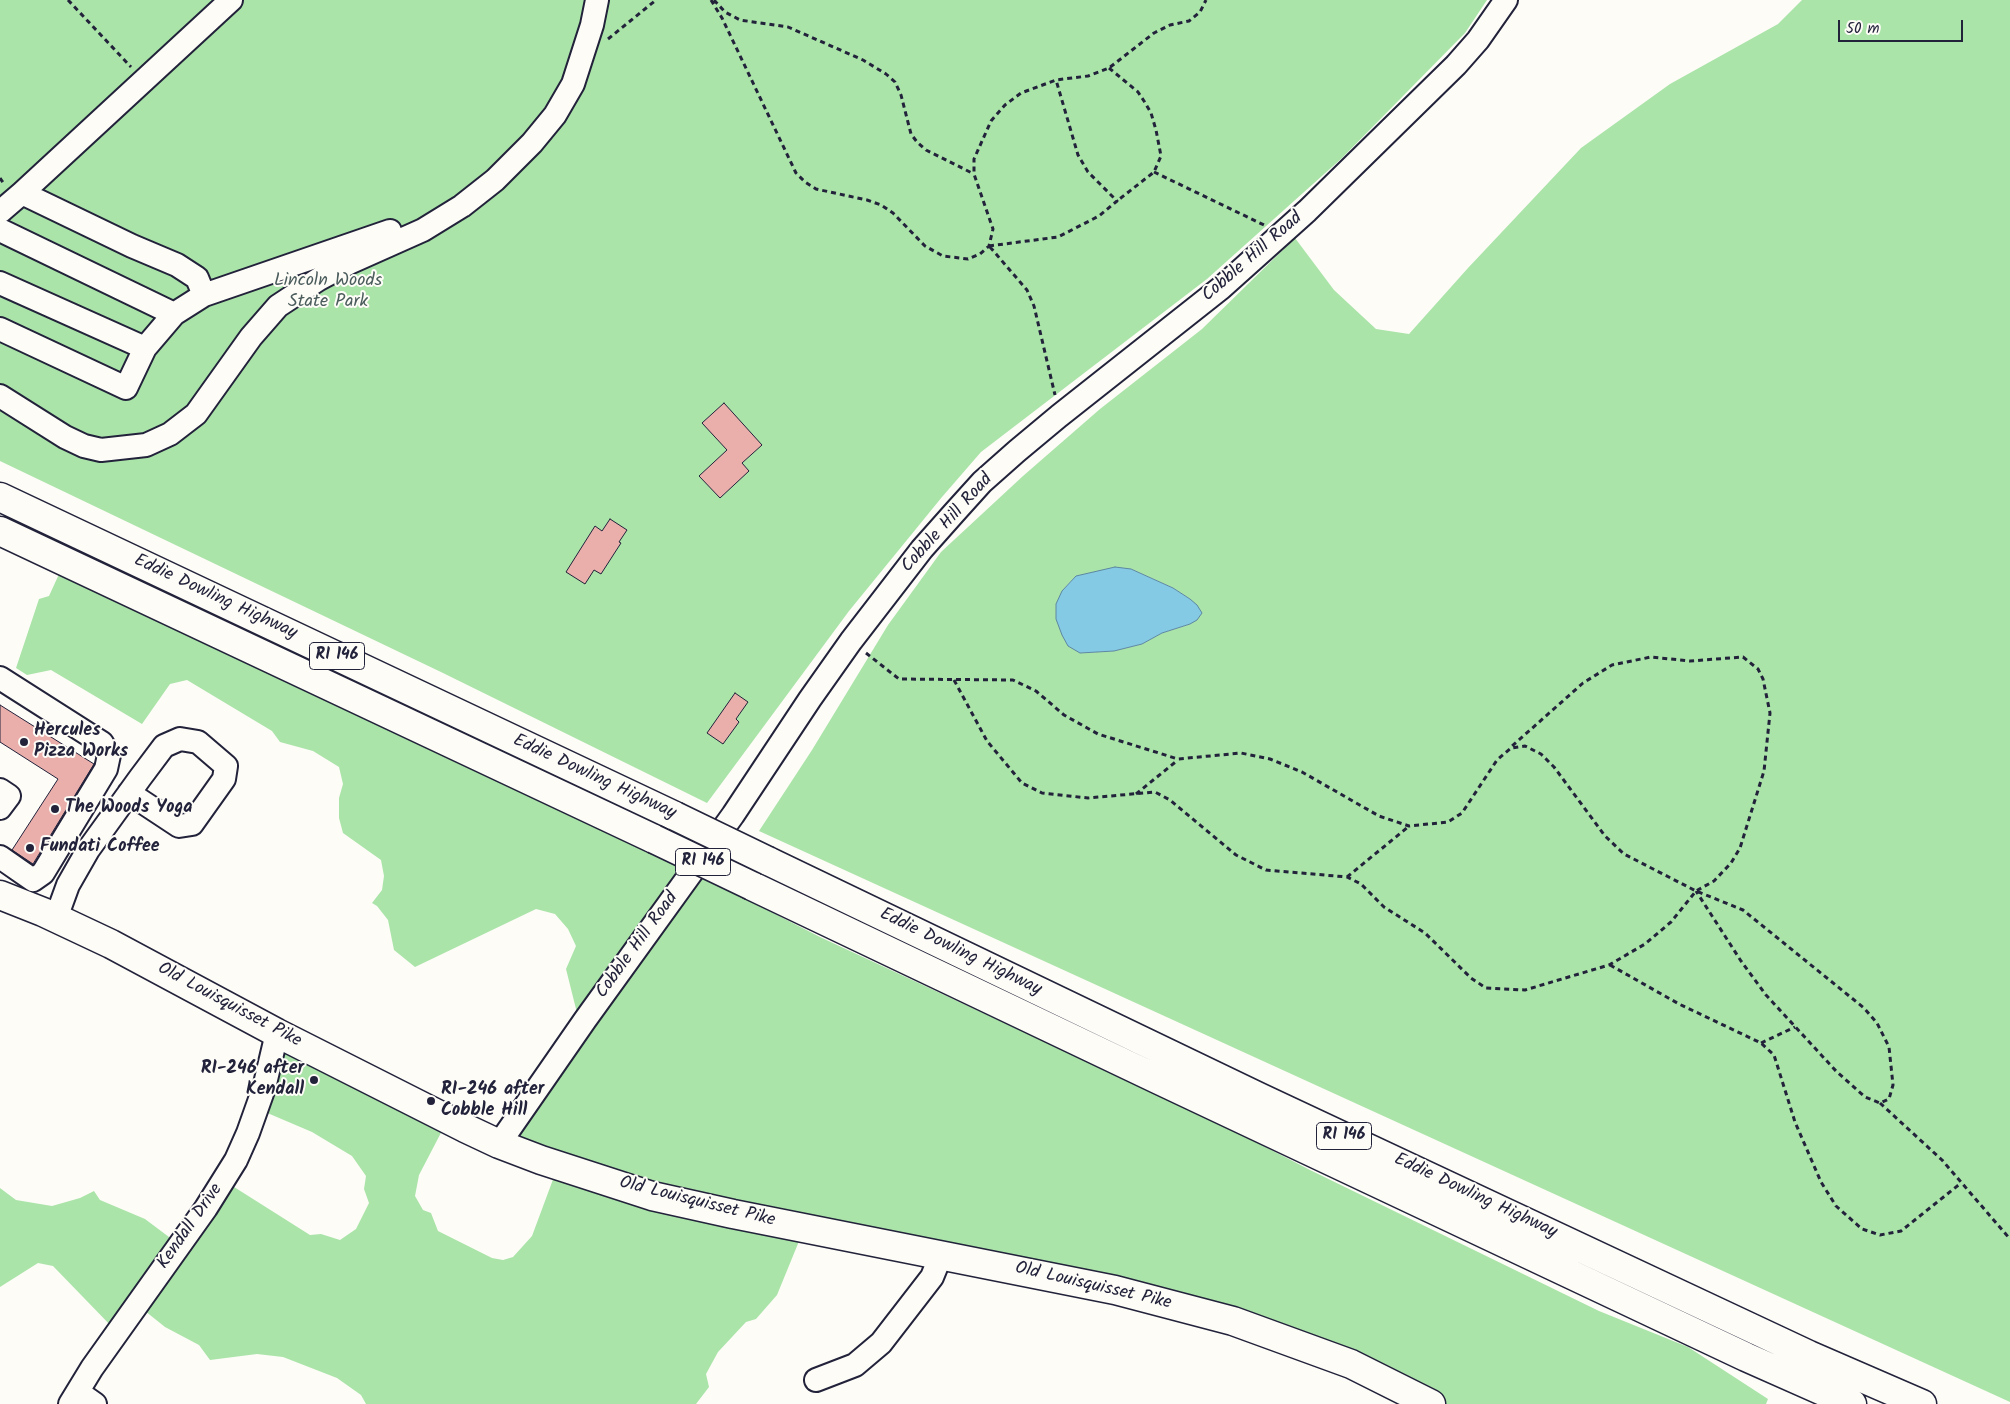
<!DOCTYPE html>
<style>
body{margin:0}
#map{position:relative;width:2010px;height:1404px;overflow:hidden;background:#fdfcf7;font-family:Kalam,sans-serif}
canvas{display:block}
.scale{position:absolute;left:1838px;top:20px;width:125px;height:22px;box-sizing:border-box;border:2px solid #22223b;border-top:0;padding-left:6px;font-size:15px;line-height:18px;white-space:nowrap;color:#22223b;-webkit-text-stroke:4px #fdfcf7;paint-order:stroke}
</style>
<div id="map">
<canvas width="2010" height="1404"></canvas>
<div class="scale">50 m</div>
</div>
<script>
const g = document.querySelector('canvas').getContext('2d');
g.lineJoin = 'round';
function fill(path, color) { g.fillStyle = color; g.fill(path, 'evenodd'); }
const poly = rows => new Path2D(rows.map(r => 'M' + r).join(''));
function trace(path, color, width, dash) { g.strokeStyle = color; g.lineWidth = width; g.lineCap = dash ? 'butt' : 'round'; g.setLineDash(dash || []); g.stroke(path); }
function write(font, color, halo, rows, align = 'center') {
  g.font = font + ' Kalam,sans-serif'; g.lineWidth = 4; g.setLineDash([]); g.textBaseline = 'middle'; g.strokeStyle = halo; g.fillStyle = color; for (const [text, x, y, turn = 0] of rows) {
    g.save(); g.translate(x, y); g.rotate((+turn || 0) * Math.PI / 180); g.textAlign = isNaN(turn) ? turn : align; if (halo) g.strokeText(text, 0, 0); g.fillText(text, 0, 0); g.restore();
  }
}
const green = poly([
 [0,0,1487,0,1465,33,1342,158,1207,279,981,452,942,497,849,611,707,803,443,673,0,461],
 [1802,0,2010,0,2010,1402,759,831,812,750,888,625,941,552,1023,476,1100,409,1202,329,1295,238,1334,290,1376,329,1409,334,1468,268,1581,148,1670,84,1778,24],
 [1131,569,1173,588,1190,599,1190,624,1162,633,1142,644,1114,651,1080,653,1062,591,1076,576],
 [60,572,697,874,820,937,1223,1125,1310,1170,1599,1311,1688,1347,1768,1399,1766,1404,1430,1404,1346,1360,804,1229,777,1295,756,1319,746,1322,718,1352,706,1374,709,1387,696,1404,366,1404,361,1395,337,1378,283,1357,257,1354,210,1360,199,1345,165,1327,135,1303,114,1329,53,1266,38,1263,0,1287,0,1188,16,1200,52,1206,80,1198,94,1191,100,1200,145,1219,173,1240,223,1180,310,1235,321,1234,340,1240,356,1229,369,1203,364,1189,366,1176,352,1156,312,1132,258,1109,285,1043,444,1127,419,1175,415,1196,423,1210,431,1213,438,1231,492,1258,503,1260,513,1257,532,1236,558,1166,514,1131,578,1027,576,1009,566,969,576,946,568,929,555,914,536,909,415,967,394,950,388,920,377,906,372,903,382,890,384,876,381,860,343,833,339,818,339,798,343,784,339,767,313,751,280,742,272,731,187,680,170,684,142,724,51,670,27,675,16,668,39,599,49,596]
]);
const water = poly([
 [1115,567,1131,569,1173,588,1190,599,1197,605,1202,613,1197,620,1190,624,1162,633,1142,644,1114,651,1080,653,1068,646,1062,635,1056,619,1056,604,1062,591,1076,576,1115,567]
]);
const building = poly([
 [724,403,762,445,742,463,749,471,720,498,699,476,727,450,702,423,724,403],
 [610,519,627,530,619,542,621,543,601,574,594,570,585,584,566,572,595,526,602,531,610,519],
 [735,693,748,702,736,719,739,722,723,744,707,733,735,693],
 [0,705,94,764,33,864,12,850,58,779,0,742,0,705]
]);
const path = poly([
 [68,0,131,67],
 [711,0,722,18,796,173,805,182,816,189,867,200,881,205,893,213,925,246,943,256,968,259,980,254,989,246,993,229,974,174,974,159,991,121,1005,105,1021,93,1056,80,1088,76,1109,68,1154,33,1170,25,1189,21,1200,12,1206,0],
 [714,0,725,12,740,20,788,27,863,60,886,74,895,82,901,95,911,134,917,142,926,150,974,174],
 [608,39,656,0],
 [1109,68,1138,92,1144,101,1151,113,1156,130,1161,156,1154,172,1117,201],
 [1154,172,1264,225],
 [0,178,4,184],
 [989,246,1058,237,1099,216,1117,201,1088,172,1078,155,1056,80],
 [990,247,1027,290,1034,306,1055,395],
 [866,653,899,679,1013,680,1036,691,1064,715,1098,734,1178,759,1241,753,1270,759,1302,772,1379,816,1409,826,1448,822,1462,813,1497,760,1511,748,1525,746,1541,754,1554,767,1605,836,1624,854,1696,891,1743,910,1864,1008,1877,1023,1889,1047,1893,1085,1889,1099,1880,1103,1865,1097,1836,1071,1766,995,1741,961,1696,891],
 [954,680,987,741,1022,783,1042,793,1088,798,1155,792,1170,800,1236,855,1266,870,1347,877,1361,884,1384,907,1425,933,1471,978,1486,988,1525,990,1609,965,1645,944,1671,922,1696,891,1714,881,1731,863,1740,848,1764,771,1770,713,1763,679,1758,669,1743,657,1690,661,1651,657,1612,665,1583,683,1511,747],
 [1136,794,1178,760],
 [1347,877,1408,827],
 [1610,965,1679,1004,1761,1043,1774,1055,1795,1122,1821,1182,1836,1206,1862,1229,1880,1235,1901,1231,1961,1183],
 [1761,1043,1795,1027],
 [1880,1103,1942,1160,2010,1239]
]);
const minor = poly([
 [22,193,231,0],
 [0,212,22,193,132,246,177,265,197,278,204,295],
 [0,230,174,314],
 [0,283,145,348],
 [0,329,126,388,145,348,174,314,204,295,390,231],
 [0,396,65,437,84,446,101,450,146,445,170,434,196,414,251,337,278,306,319,279,349,263,423,230,462,206,495,180,532,143,555,115,573,84,592,25,597,0],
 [0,678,102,743,109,755,106,769,43,873,33,880,0,857],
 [0,790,9,796,0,808],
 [56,918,68,885,88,850,140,778,164,746,180,739,198,742,226,766,224,779,192,824,179,826,129,793],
 [499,1144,585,1020,733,815,810,699,851,641,922,549,954,513,982,482,1017,451,1059,416,1221,288,1307,211,1456,65,1478,40,1506,0],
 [816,1380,855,1365,881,1343,932,1277,941,1255],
 [78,1392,95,1404],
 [70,1404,92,1368,206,1208,236,1160,248,1133,264,1088,277,1033]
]);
const major = poly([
 [0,895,43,912,111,944,277,1033,465,1128,499,1144,541,1160,652,1196,733,1214,1115,1290,1233,1321,1351,1364,1431,1404]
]);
const highway = poly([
 [0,497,675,816],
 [0,531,654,839],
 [768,861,1259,1097,1809,1355,1922,1404],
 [752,886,1157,1079,1746,1357,1852,1404]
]);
const highwayBridge = poly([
 [675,816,768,861],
 [654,839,752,886]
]);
const markers = [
 [24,742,5,"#22223b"],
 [55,809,5,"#22223b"],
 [30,848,5,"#22223b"],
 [314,1080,5,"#22223b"],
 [431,1101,5,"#22223b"]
];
const shields = [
 [337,656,55],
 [703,862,55],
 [1344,1136,55]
];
const shieldNames = [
 ["RI 146",337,656],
 ["RI 146",703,862],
 ["RI 146",1344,1136]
];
const streetNames = [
 ["Cobble Hill Road",1253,258,-41],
 ["Cobble Hill Road",948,524,-48],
 ["Eddie Dowling Highway",215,598,25],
 ["Eddie Dowling Highway",594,778,25],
 ["Cobble Hill Road",638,946,-54],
 ["Eddie Dowling Highway",960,953,26],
 ["Old Louisquisset Pike",229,1006,28],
 ["Eddie Dowling Highway",1475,1197,25],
 ["Old Louisquisset Pike",697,1203,14],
 ["Kendall Drive",191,1227,-55],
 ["Old Louisquisset Pike",1093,1287,13]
];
const parkNames = [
 ["Lincoln Woods",328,282],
 ["State Park",328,303]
];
const poiNames = [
 ["Hercules",34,732],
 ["Pizza Works",34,753],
 ["The Woods Yoga",65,809],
 ["Fundati Coffee",40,848],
 ["RI-246 after",304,1070,"right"],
 ["Kendall",304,1091,"right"],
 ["RI-246 after",441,1091],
 ["Cobble Hill",441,1112]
];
fill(green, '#abe4a9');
fill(water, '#84cae5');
trace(water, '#5d87a1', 1);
fill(building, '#eaaeab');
trace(building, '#22223b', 1);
trace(minor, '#22223b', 26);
trace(major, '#22223b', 31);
trace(highway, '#22223b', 31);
trace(path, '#22223b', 3, [5, 4]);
trace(minor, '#fdfcf7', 22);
trace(major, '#fdfcf7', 28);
trace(highway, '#fdfcf7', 28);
trace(highwayBridge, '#22223b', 31, []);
trace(highwayBridge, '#fdfcf7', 28);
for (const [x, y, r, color] of markers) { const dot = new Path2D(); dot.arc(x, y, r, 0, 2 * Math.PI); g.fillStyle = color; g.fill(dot); trace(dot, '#fdfcf7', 2); }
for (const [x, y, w] of shields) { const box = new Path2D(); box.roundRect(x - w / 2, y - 13.5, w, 27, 4); g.fillStyle = '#fdfcf7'; g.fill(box); trace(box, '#22223b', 1); }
write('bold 16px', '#22223b', null, shieldNames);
write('18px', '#22223b', '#fdfcf7', streetNames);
write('18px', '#4b5c5c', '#fdfcf7', parkNames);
write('bold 18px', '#22223b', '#fdfcf7', poiNames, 'left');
</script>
